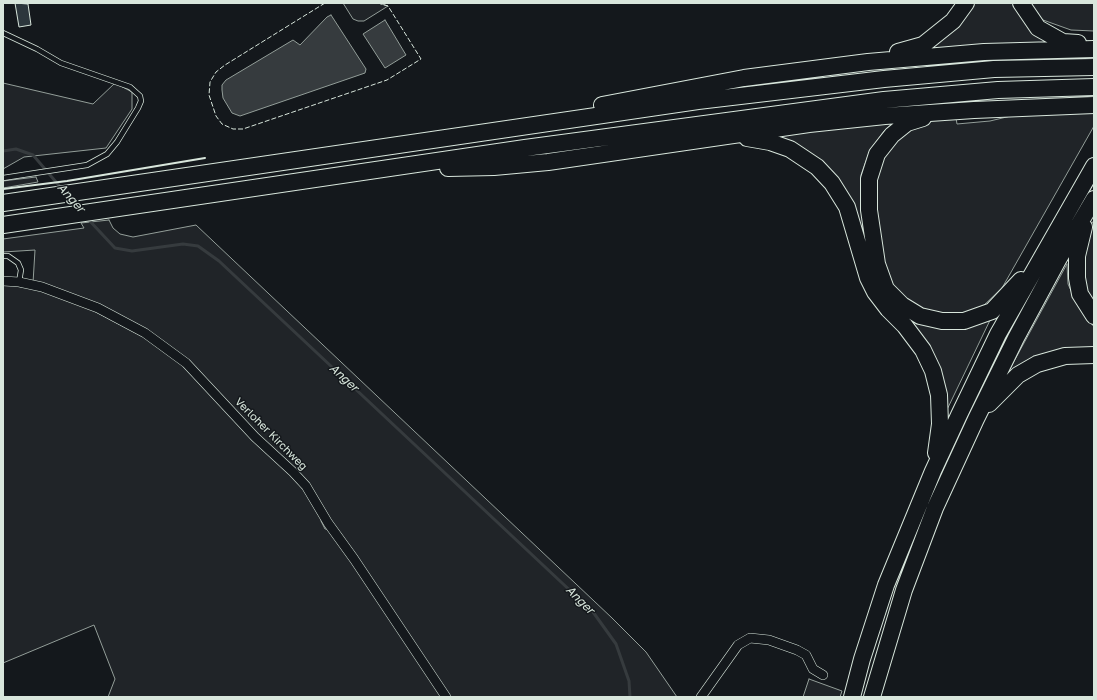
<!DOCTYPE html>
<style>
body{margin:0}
#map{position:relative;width:1097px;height:700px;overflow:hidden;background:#14181c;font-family:"Golos Text",sans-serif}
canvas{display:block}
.frame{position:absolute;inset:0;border:4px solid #d8e6dc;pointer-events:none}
</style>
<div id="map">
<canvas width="1097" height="700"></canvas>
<div class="frame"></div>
</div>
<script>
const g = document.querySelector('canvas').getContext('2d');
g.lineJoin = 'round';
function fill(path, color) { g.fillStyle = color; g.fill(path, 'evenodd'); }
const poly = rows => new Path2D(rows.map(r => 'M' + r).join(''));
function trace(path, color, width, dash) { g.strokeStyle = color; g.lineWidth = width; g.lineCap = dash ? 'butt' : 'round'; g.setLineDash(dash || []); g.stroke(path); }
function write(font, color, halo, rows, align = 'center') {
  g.font = font + ' "Golos Text",sans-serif'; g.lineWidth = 3; g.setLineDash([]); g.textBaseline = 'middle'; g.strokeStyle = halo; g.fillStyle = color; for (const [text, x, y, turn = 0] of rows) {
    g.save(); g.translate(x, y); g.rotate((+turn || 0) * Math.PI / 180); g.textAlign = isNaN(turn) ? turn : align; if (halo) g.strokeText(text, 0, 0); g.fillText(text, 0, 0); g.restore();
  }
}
const green = poly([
 [343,3,378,3,388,6,364,21,358,21,353,19,343,3],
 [972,3,1016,3,1050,44,921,51,972,3],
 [1027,3,1094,3,1094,31,1071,30,1043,20,1027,3],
 [3,83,93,104,115,83,132,92,132,109,106,148,24,157,3,169,3,83],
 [1094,112,1094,126,1002,288,982,307,957,316,920,312,890,285,880,262,873,179,882,155,895,139,928,121,956,118,957,124,990,121,1019,114,1094,112],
 [897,119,884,131,870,150,861,175,861,210,866,246,852,204,772,134,897,119],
 [36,177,38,182,3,188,3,181,36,177],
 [109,220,113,228,120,234,133,237,196,225,612,618,646,652,677,697,449,697,307,486,230,408,146,332,33,283,35,250,3,252,3,239,84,228,81,223,109,220],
 [1094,220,1094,307,1080,274,1084,236,1094,220],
 [1067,264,1068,284,1078,306,1094,327,1094,350,1006,376,1067,264],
 [3,284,55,292,77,302,170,351,293,473,322,516,321,521,325,529,329,529,445,697,108,697,115,679,94,625,3,663,3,284],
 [895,312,993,314,943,418,943,395,895,312],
 [809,679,842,691,840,697,803,697,809,679]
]);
const water = poly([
 [331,15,366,69,365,73,240,116,232,113,223,98,222,90,222,85,226,80,293,40,300,45,327,17,331,15],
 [385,20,406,55,385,68,363,34,385,20]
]);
const stream = poly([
 [3,151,16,149,33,155,62,189],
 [70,198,80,209],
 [87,218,115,248,132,251,183,244,198,246,219,261,593,612,616,644,629,681,630,697]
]);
const building = poly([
 [15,3,28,4,31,25,19,27,15,3]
]);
const lane = poly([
 [3,33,37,49,61,63,130,87,140,96,141,101,138,108,117,142,107,154,87,165,3,178],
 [3,256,8,256,18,263,21,270,19,282]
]);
const street = poly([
 [3,281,19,282,42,287,98,308,145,333,186,363,255,437,293,472,306,486,328,523,354,559,446,697],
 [701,697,738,645,750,638,769,640,797,650,806,655,813,669,823,675]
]);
const highway = poly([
 [1021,3,1038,28,1063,42,1078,43],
 [898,52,923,45,953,21,966,3],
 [602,105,744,78,868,62,984,52,1094,49],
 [923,118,907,123,892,135,877,154,869,179,869,210,877,264,886,289,902,305,920,316,942,321,964,321,992,311,1021,280],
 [747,138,770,142,790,149,817,167,832,183,847,207,868,278,875,292,888,309,905,326,923,350,933,371,939,395,940,424,936,453],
 [448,168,494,167,548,162,809,124,885,116,974,110,1094,105],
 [3,203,698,101,884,79,994,69,1094,67],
 [3,225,525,148,884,100,998,90,1094,87],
 [1084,227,1077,256,1077,278,1080,294,1094,316],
 [989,404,1018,375,1037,364,1065,356,1094,355],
 [852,697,862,659,886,585,933,471,959,415,998,334,1094,166],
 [872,697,904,590,935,508,976,419,1016,338,1058,260,1094,199]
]);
const fence = poly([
 [325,3,225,65,216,72,210,82,209,95,216,116,222,124,233,129,243,129,387,80,421,59,388,6,378,3]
]);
const wall = poly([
 [3,189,67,181,205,158]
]);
const streetNames = [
 ["Verloher Kirchweg",271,434,45]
];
const waterNames = [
 ["Anger",71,198,48],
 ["Anger",344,378,43],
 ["Anger",580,600,45]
];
fill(green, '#202428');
trace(green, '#939e99', 1);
fill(water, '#363b3e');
trace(water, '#939e99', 1);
trace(stream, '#363b3e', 3);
fill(building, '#2c363c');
trace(building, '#d8e6dc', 1);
trace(lane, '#d8e6dc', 6);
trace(street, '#d8e6dc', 10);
trace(highway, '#d8e6dc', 18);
trace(lane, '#14181c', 4.5);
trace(street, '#14181c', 9);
trace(highway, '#14181c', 16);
trace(fence, '#d8e6dc', 1, [5, 2]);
trace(wall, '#d8e6dc', 2);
write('11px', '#d8e6dc', '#14181c', streetNames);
write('italic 12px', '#d8e6dc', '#14181c', waterNames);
</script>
